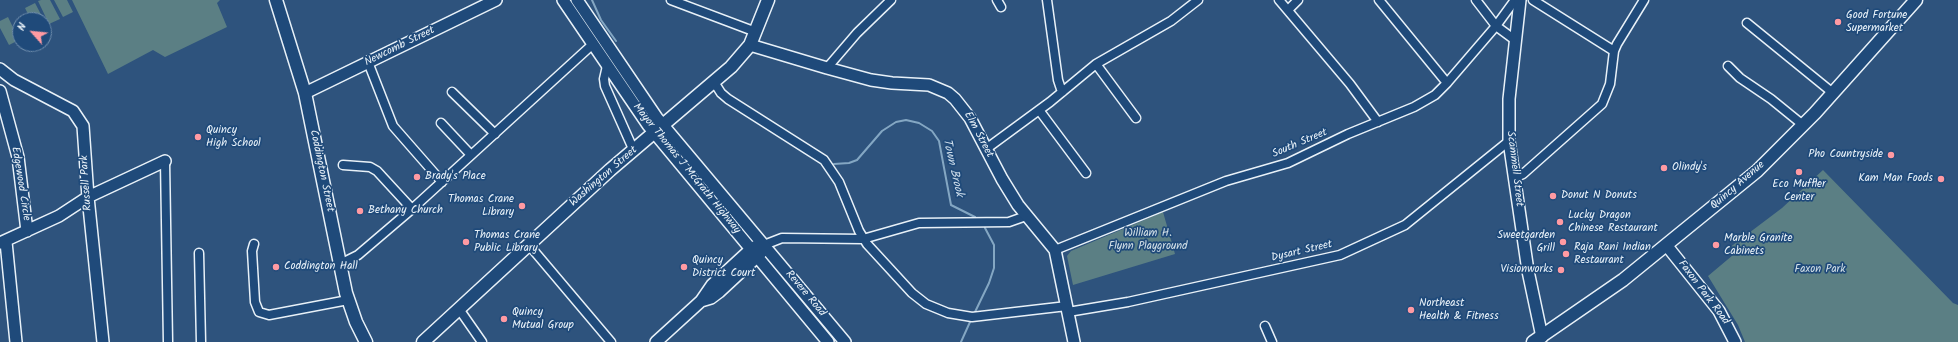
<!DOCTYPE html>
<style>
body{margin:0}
#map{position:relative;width:1958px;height:342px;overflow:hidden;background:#2e537d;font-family:Kalam,sans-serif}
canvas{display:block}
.north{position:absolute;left:12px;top:12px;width:40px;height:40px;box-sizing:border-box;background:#1f4a7a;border:1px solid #6f8dac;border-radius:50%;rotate:297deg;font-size:11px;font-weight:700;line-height:16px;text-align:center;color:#e8f1f8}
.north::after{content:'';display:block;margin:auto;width:14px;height:18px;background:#ff9aa2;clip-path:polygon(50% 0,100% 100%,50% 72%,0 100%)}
</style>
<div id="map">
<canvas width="1958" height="342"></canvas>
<div class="north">N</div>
</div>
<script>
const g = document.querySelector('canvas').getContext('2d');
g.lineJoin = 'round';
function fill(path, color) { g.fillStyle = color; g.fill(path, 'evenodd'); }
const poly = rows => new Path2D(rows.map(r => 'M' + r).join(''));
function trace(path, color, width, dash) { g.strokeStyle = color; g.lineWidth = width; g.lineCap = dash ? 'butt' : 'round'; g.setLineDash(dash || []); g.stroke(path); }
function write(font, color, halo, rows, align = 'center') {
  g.font = font + ' Kalam,sans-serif'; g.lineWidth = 3.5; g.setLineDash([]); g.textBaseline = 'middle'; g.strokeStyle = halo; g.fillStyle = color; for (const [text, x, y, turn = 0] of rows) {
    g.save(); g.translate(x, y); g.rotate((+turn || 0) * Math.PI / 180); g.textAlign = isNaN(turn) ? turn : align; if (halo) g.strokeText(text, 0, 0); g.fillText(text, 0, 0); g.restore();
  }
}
const green = poly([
 [41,0,50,0,60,19,49,24,38,1],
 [54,0,67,0,73,12,63,17],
 [72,0,220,0,217,3,227,27,165,57,153,50,108,74],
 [35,3,47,26,44,27,44,20,31,20,25,8],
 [8,17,19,40,9,45,0,28,0,21],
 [1823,170,1953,303,1958,305,1958,342,1745,342,1738,325,1708,276,1733,255,1729,248,1782,208],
 [1163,212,1175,254,1073,285,1067,256,1071,251]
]);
const stream = poly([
 [592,0,601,20,616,41],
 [834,164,849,163,857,160,882,131,896,122,906,120,919,123,932,131,939,141,951,205,975,217],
 [975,312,989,283,994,268,994,245,985,228],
 [961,342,970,322]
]);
const street = poly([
 [671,0,756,32],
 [997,0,1001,7],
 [1047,0,1058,80,1062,92],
 [1279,0,1350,84,1378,122],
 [1379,0,1447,83],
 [1476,0,1496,26,1515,40],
 [1533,0,1614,51],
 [1288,10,1298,0],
 [1747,23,1833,93],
 [368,62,393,126,442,182],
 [1096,64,1136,118],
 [607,66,604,79,605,86,634,151],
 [1728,66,1740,78,1771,99,1803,125],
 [827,68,857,33,891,0],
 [714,82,721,93,728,99,824,160,839,182,859,231,867,244,912,293,926,304,948,313,972,317,1067,306],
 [452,92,495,134],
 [1039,110,1086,173],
 [441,123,471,155],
 [986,149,1050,102,1096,64,1171,21,1198,0],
 [165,161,168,342],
 [343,165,370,167,377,171,412,209],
 [1514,178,1523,174,1602,104,1610,84,1614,51,1617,44,1644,0],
 [254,244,252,251,255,302,259,312,269,315,348,300],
 [529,245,611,342],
 [764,245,782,238,863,239,919,223,1009,222,1026,216],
 [1055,250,1226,181,1288,163,1348,134,1414,107,1435,95,1447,83,1496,26,1515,0],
 [199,253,201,342],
 [340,264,358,255,412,209,593,44],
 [459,309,482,342],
 [1068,312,1128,302,1340,255,1405,225,1509,141],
 [1265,326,1272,342]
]);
const secondary = poly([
 [563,0,648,125,828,342],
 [577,0,657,118,845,342],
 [1520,0,1509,99,1509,141,1528,271,1542,337],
 [750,45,827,68,871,80,892,83,929,85,948,93,955,99,970,118,1002,179,1018,205,1055,250,1074,342],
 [0,69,14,80,73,111,83,126,88,197,103,342],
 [0,91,18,157,27,231],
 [305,93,496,0],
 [6,242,16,342],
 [0,243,59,216,88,197,165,161],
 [1667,246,1719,311,1735,342],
 [701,301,711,298,719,292,761,253],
 [656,342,701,301,712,285,750,250,756,246]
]);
const primary = poly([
 [276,0,305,93,346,293,356,322,366,342],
 [423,342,610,170,731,67,750,45,768,0],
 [1533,342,1623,280,1757,171,1815,113,1916,0]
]);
const markers = [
 [1838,22,4,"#ff9aa2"],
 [198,137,4,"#ff9aa2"],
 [1891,155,4,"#ff9aa2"],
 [1664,168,4,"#ff9aa2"],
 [1799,172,4,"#ff9aa2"],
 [417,177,4,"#ff9aa2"],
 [1941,179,4,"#ff9aa2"],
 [1553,196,4,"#ff9aa2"],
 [522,206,4,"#ff9aa2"],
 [360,211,4,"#ff9aa2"],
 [1560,222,4,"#ff9aa2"],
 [466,242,4,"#ff9aa2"],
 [1563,242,4,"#ff9aa2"],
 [1716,245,4,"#ff9aa2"],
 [1566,254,4,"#ff9aa2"],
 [276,267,4,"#ff9aa2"],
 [684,267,4,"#ff9aa2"],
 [1561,270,4,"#ff9aa2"],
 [1411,310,4,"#ff9aa2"],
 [504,319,4,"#ff9aa2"]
];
const poiNames = [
 ["Good Fortune",1846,16],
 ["Supermarket",1846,29],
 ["Quincy",206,131],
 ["High School",206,144],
 ["Pho Countryside",1883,155,"right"],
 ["Olindy's",1672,168],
 ["Brady's Place",425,177],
 ["Kam Man Foods",1933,179,"right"],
 ["Eco Muffler",1799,185,"center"],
 ["Center",1799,198,"center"],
 ["Donut N Donuts",1561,196],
 ["Thomas Crane",514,200,"right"],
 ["Library",514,213,"right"],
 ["Bethany Church",368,211],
 ["Lucky Dragon",1568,216],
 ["Chinese Restaurant",1568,229],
 ["Thomas Crane",474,236],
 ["Public Library",474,249],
 ["Sweetgarden",1555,236,"right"],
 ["Grill",1555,249,"right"],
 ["Marble Granite",1724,239],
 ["Cabinets",1724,252],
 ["Raja Rani Indian",1574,248],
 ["Restaurant",1574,261],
 ["Quincy",692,261],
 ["District Court",692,274],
 ["Coddington Hall",284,267],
 ["Visionworks",1553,270,"right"],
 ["Northeast",1419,304],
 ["Health & Fitness",1419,317],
 ["Quincy",512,313],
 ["Mutual Group",512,326]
];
const streetNames = [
 ["Newcomb Street",400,47,-26],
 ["Elm Street",978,135,62],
 ["South Street",1300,144,-23],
 ["Mayor Thomas J McGrath Highway",686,169,51],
 ["Scammell Street",1514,169,83],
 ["Coddington Street",321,171,78],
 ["Washington Street",604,177,-41],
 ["Russell Park",87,183,-94],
 ["Edgewood Circle",20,184,81],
 ["Quincy Avenue",1738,186,-41],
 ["Dysart Street",1302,252,-13],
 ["Faxon Park Road",1703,293,53],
 ["Revere Road",805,294,50]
];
const parkNames = [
 ["William H.",1148,234],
 ["Flynn Playground",1148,247],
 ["Faxon Park",1820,270]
];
const waterNames = [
 ["Town Brook",952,168,77]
];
fill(green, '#5b7f84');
trace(stream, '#84a7c3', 2);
trace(street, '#e8f1f8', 11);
trace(secondary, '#e8f1f8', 14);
trace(primary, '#e8f1f8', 15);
trace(street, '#1f4a7a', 8);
trace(secondary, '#1f4a7a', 11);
trace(primary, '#1f4a7a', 12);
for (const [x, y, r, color] of markers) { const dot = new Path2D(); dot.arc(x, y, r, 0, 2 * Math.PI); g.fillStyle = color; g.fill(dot); trace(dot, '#1f4a7a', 1.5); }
write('11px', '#e8f1f8', '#1f4a7a', poiNames, 'left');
write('11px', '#e8f1f8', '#1f4a7a', streetNames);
write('11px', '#d3e0e7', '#1f4a7a', parkNames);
write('italic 12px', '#cfdeeb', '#1f4a7a', waterNames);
</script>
